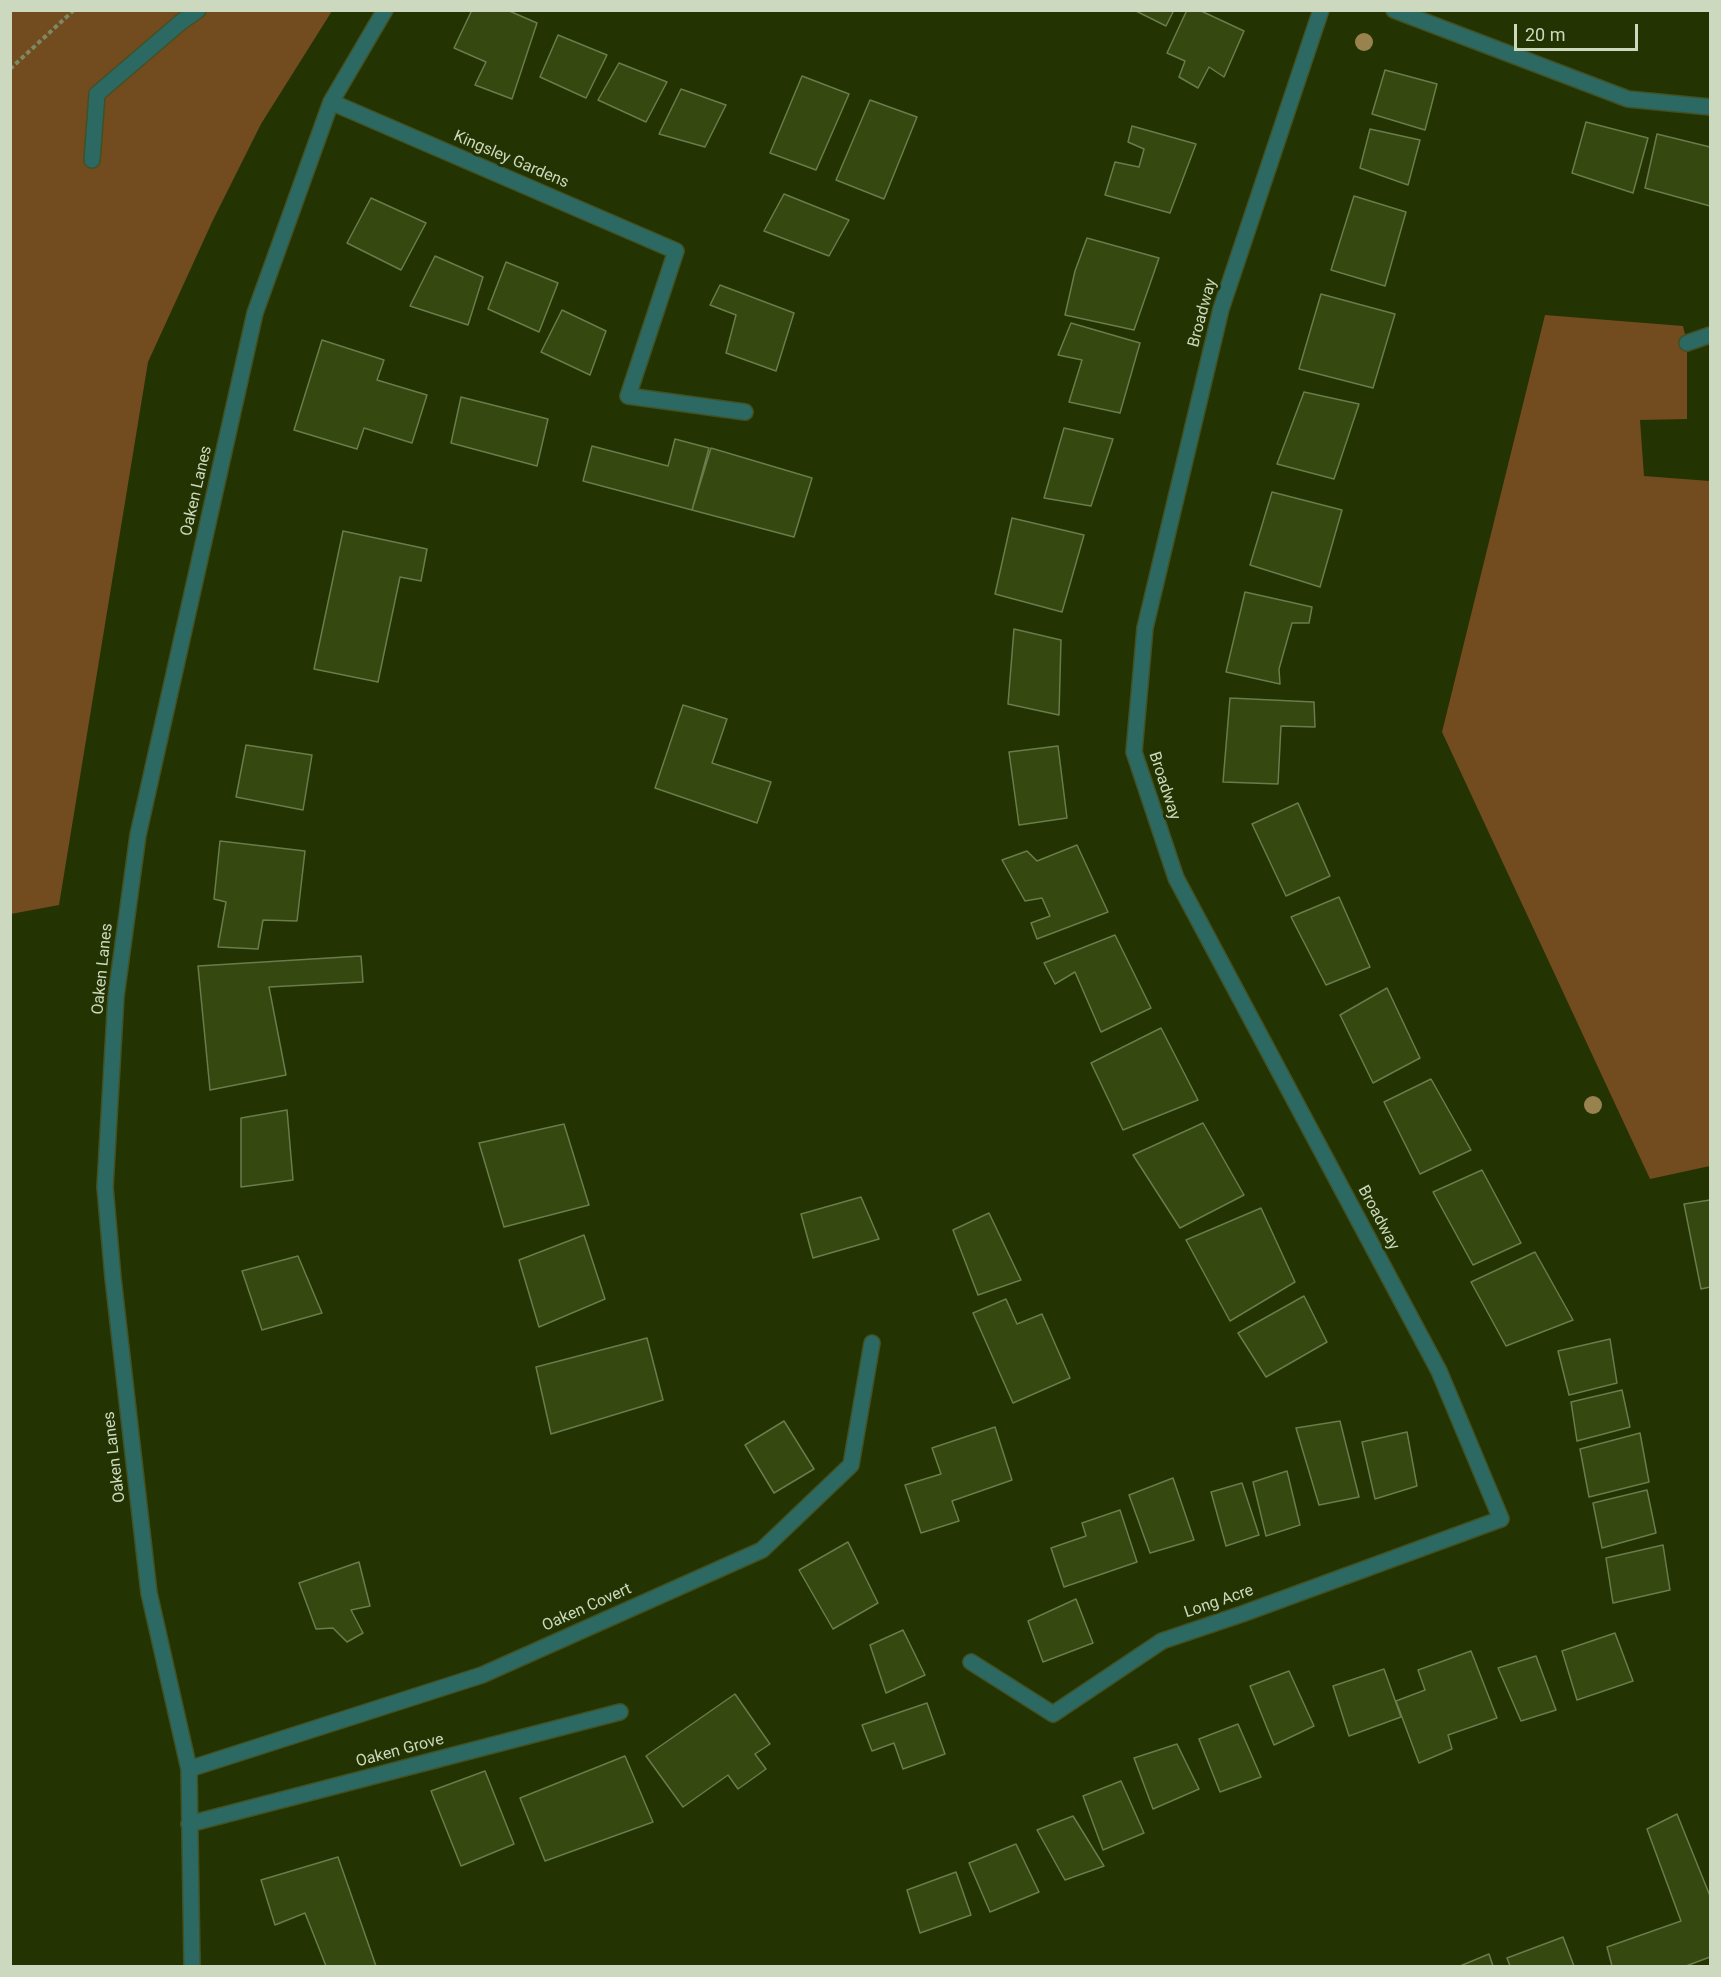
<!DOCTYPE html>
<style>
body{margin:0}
#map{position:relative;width:1721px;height:1977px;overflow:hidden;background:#233301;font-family:Roboto,sans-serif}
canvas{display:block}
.frame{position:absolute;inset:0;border:12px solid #cdd9be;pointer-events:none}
.scale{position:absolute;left:1514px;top:24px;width:124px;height:27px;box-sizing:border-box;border:3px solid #cdd9be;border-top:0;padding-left:8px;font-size:18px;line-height:21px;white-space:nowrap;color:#cdd9be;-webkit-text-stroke:4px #233301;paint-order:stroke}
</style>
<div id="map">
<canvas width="1721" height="1977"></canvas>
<div class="frame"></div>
<div class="scale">20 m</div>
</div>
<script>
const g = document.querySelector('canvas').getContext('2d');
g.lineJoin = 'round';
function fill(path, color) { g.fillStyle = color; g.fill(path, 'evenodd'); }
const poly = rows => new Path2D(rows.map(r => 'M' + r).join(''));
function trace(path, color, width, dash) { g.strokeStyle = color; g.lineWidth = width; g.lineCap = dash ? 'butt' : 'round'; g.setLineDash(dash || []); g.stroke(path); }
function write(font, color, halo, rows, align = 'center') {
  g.font = font + ' Roboto,sans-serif'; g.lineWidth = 6; g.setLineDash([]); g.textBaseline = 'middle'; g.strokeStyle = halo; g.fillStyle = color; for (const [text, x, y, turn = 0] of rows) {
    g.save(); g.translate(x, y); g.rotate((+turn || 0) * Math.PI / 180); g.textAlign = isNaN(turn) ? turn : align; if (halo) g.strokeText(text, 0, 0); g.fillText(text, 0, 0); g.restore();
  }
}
const green = poly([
 [11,11,332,11,261,124,213,220,148,362,59,905,11,914],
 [1545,315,1683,326,1687,343,1687,419,1640,420,1644,476,1710,481,1710,1166,1650,1179,1442,732]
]);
const building = poly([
 [472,10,507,10,537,23,512,99,475,85,486,62,454,48,472,10],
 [1134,10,1174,10,1166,26,1134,10],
 [1187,10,1199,10,1244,31,1224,77,1209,67,1198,88,1179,77,1185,61,1167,53,1187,10],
 [558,35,607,55,586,98,540,77,558,35],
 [619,63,667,82,646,122,598,100,619,63],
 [1385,70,1437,84,1425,130,1372,114,1385,70],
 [802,76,849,94,816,170,770,153,802,76],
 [681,89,726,105,705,147,659,134,681,89],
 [870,100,917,117,884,199,836,180,870,100],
 [1586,122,1648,138,1633,193,1572,173,1586,122],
 [1132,126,1196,144,1170,213,1105,195,1115,162,1139,167,1144,149,1128,142,1132,126],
 [1370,129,1420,140,1408,185,1360,168,1370,129],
 [1657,134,1710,147,1710,206,1645,188,1657,134],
 [784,194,849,220,829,256,764,231,784,194],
 [1354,196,1406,212,1385,286,1331,270,1354,196],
 [371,198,426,223,401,270,347,243,371,198],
 [1087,238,1159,258,1134,330,1065,315,1075,271,1087,238],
 [435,256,483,277,468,325,410,306,435,256],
 [506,262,558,283,539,332,488,309,506,262],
 [720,285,794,313,776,371,726,353,736,315,710,305,720,285],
 [1321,294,1395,314,1373,388,1299,369,1321,294],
 [562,310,606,331,590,375,541,352,562,310],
 [1071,323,1140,343,1120,413,1069,402,1082,360,1058,355,1071,323],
 [322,340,384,360,377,380,427,395,412,443,364,428,357,449,294,430,322,340],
 [1304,392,1359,404,1334,479,1277,464,1304,392],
 [461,397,548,419,537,466,451,443,461,397],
 [1064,428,1113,439,1091,506,1044,498,1064,428],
 [675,439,709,448,692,510,583,481,592,446,668,466,675,439],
 [711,448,812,478,794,537,692,510,711,448],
 [1272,492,1342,510,1320,587,1250,565,1272,492],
 [1012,518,1084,535,1062,612,995,594,1012,518],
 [343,531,427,549,421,581,400,577,378,682,314,669,343,531],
 [1245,592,1312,607,1309,623,1292,623,1279,669,1280,684,1226,672,1245,592],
 [1014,629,1061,640,1059,715,1008,704,1014,629],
 [1230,698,1314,702,1315,727,1281,726,1278,784,1223,782,1230,698],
 [683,705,727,719,712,763,771,782,757,823,655,788,683,705],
 [246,745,312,755,303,810,236,797,246,745],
 [1058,746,1067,818,1019,825,1009,752,1058,746],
 [1298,803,1330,876,1286,896,1252,824,1298,803],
 [220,841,305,851,297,921,263,920,258,949,218,947,226,902,214,899,220,841],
 [1077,845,1108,912,1037,939,1031,923,1050,916,1042,898,1025,901,1002,860,1027,851,1037,861,1077,845],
 [1339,897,1370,967,1326,985,1291,917,1339,897],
 [1115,935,1151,1008,1101,1032,1075,972,1055,984,1044,963,1115,935],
 [361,956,363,982,269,987,286,1075,210,1090,198,966,361,956],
 [1387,988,1420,1058,1373,1083,1340,1015,1387,988],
 [1161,1028,1198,1100,1123,1130,1091,1063,1161,1028],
 [1431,1079,1471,1150,1420,1174,1384,1102,1431,1079],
 [287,1110,293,1180,241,1187,241,1118,287,1110],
 [1203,1123,1244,1195,1180,1228,1133,1155,1203,1123],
 [564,1124,589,1205,504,1227,479,1143,564,1124],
 [1482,1170,1521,1243,1473,1265,1433,1192,1482,1170],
 [861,1197,879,1239,813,1258,801,1214,861,1197],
 [1710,1200,1710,1287,1701,1289,1684,1204,1710,1200],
 [1261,1208,1295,1282,1230,1321,1186,1240,1261,1208],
 [989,1213,1021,1280,978,1295,953,1230,989,1213],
 [584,1235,605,1299,539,1327,519,1260,584,1235],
 [1535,1252,1573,1320,1506,1346,1471,1282,1535,1252],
 [298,1256,322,1313,262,1330,242,1271,298,1256],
 [1304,1296,1327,1342,1266,1377,1238,1333,1304,1296],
 [1006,1299,1017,1324,1042,1314,1070,1378,1013,1403,973,1313,1006,1299],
 [647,1338,663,1400,551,1434,536,1367,647,1338],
 [1610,1339,1617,1383,1569,1395,1558,1351,1610,1339],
 [1622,1390,1630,1427,1577,1441,1571,1402,1622,1390],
 [784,1421,814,1469,774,1493,745,1445,784,1421],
 [1340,1421,1359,1497,1319,1505,1296,1428,1340,1421],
 [995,1427,1012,1480,952,1501,959,1521,921,1533,905,1485,941,1474,932,1448,995,1427],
 [1407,1432,1417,1486,1375,1499,1362,1442,1407,1432],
 [1640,1433,1649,1482,1589,1497,1580,1449,1640,1433],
 [1287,1471,1300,1525,1266,1536,1253,1482,1287,1471],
 [1173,1478,1194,1540,1150,1553,1129,1495,1173,1478],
 [1242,1483,1259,1535,1226,1546,1211,1492,1242,1483],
 [1647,1490,1656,1533,1602,1548,1593,1503,1647,1490],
 [1120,1510,1137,1562,1064,1587,1051,1548,1086,1536,1082,1523,1120,1510],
 [848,1542,878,1603,833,1629,799,1570,848,1542],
 [1663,1545,1670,1590,1613,1603,1606,1558,1663,1545],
 [359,1562,370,1606,351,1610,363,1633,347,1642,333,1628,316,1629,299,1583,359,1562],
 [1076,1599,1093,1643,1043,1662,1028,1621,1076,1599],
 [903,1630,925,1675,886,1693,870,1645,903,1630],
 [1615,1633,1633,1681,1577,1700,1562,1651,1615,1633],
 [1471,1651,1497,1718,1448,1735,1452,1749,1419,1763,1396,1701,1425,1690,1418,1670,1471,1651],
 [1536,1656,1556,1710,1521,1721,1498,1668,1536,1656],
 [1384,1669,1401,1717,1349,1736,1333,1686,1384,1669],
 [1289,1671,1314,1726,1274,1745,1250,1686,1289,1671],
 [735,1694,770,1744,755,1754,766,1769,738,1789,728,1775,683,1807,646,1756,735,1694],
 [927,1703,945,1754,903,1769,894,1743,872,1751,862,1725,927,1703],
 [1238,1724,1261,1777,1220,1792,1199,1739,1238,1724],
 [1177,1744,1199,1789,1153,1809,1134,1758,1177,1744],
 [625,1756,653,1822,545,1861,520,1798,625,1756],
 [485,1771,514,1844,461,1866,431,1791,485,1771],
 [1121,1781,1144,1833,1103,1850,1083,1796,1121,1781],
 [1677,1814,1710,1896,1710,1957,1686,1966,1612,1966,1607,1947,1681,1921,1647,1829,1677,1814],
 [1073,1816,1104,1866,1065,1880,1037,1830,1073,1816],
 [1016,1844,1039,1892,990,1912,969,1863,1016,1844],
 [338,1857,376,1966,326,1966,305,1913,275,1925,261,1880,338,1857],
 [956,1872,971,1915,920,1933,907,1890,956,1872],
 [1563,1937,1574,1966,1510,1966,1507,1958,1563,1937],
 [1489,1954,1493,1966,1460,1966,1489,1954]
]);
const path = poly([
 [10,69,74,10]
]);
const service = poly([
 [92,160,97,94,181,22,198,10],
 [1687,343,1710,335]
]);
const minor = poly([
 [1394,10,1628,99,1710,107],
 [331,102,676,251,628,396,745,412],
 [971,1662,1053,1714,1162,1641,1242,1614,1501,1519,1439,1371,1176,878,1134,752,1145,628,1221,309,1321,10],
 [189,1769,482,1675,762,1550,851,1465,872,1343],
 [189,1824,620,1712],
 [192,1966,189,1769,149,1593,113,1278,105,1187,116,996,138,835,255,313,331,102,385,10]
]);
const trees = [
 [1364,42],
 [1593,1105]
];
const streetNames = [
 ["Kingsley Gardens",511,160,23],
 ["Broadway",1203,313,-75],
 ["Oaken Lanes",197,491,-77],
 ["Broadway",1164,786,72],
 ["Oaken Lanes",103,969,-84],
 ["Broadway",1378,1218,62],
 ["Oaken Lanes",115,1457,-97],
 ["Long Acre",1219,1602,-19],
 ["Oaken Covert",587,1608,-24],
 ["Oaken Grove",400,1751,-15]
];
fill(green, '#724b1e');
fill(building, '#354810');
trace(building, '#697d4c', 1.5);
trace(service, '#425123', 18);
trace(minor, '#425123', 18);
trace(path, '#7c8a64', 4, [4.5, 3]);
trace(service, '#2c6963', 15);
trace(minor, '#2c6963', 15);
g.fillStyle = '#98834f';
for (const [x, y] of trees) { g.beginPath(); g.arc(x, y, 9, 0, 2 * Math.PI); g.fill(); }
write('16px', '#cdd9be', '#233301', streetNames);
</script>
